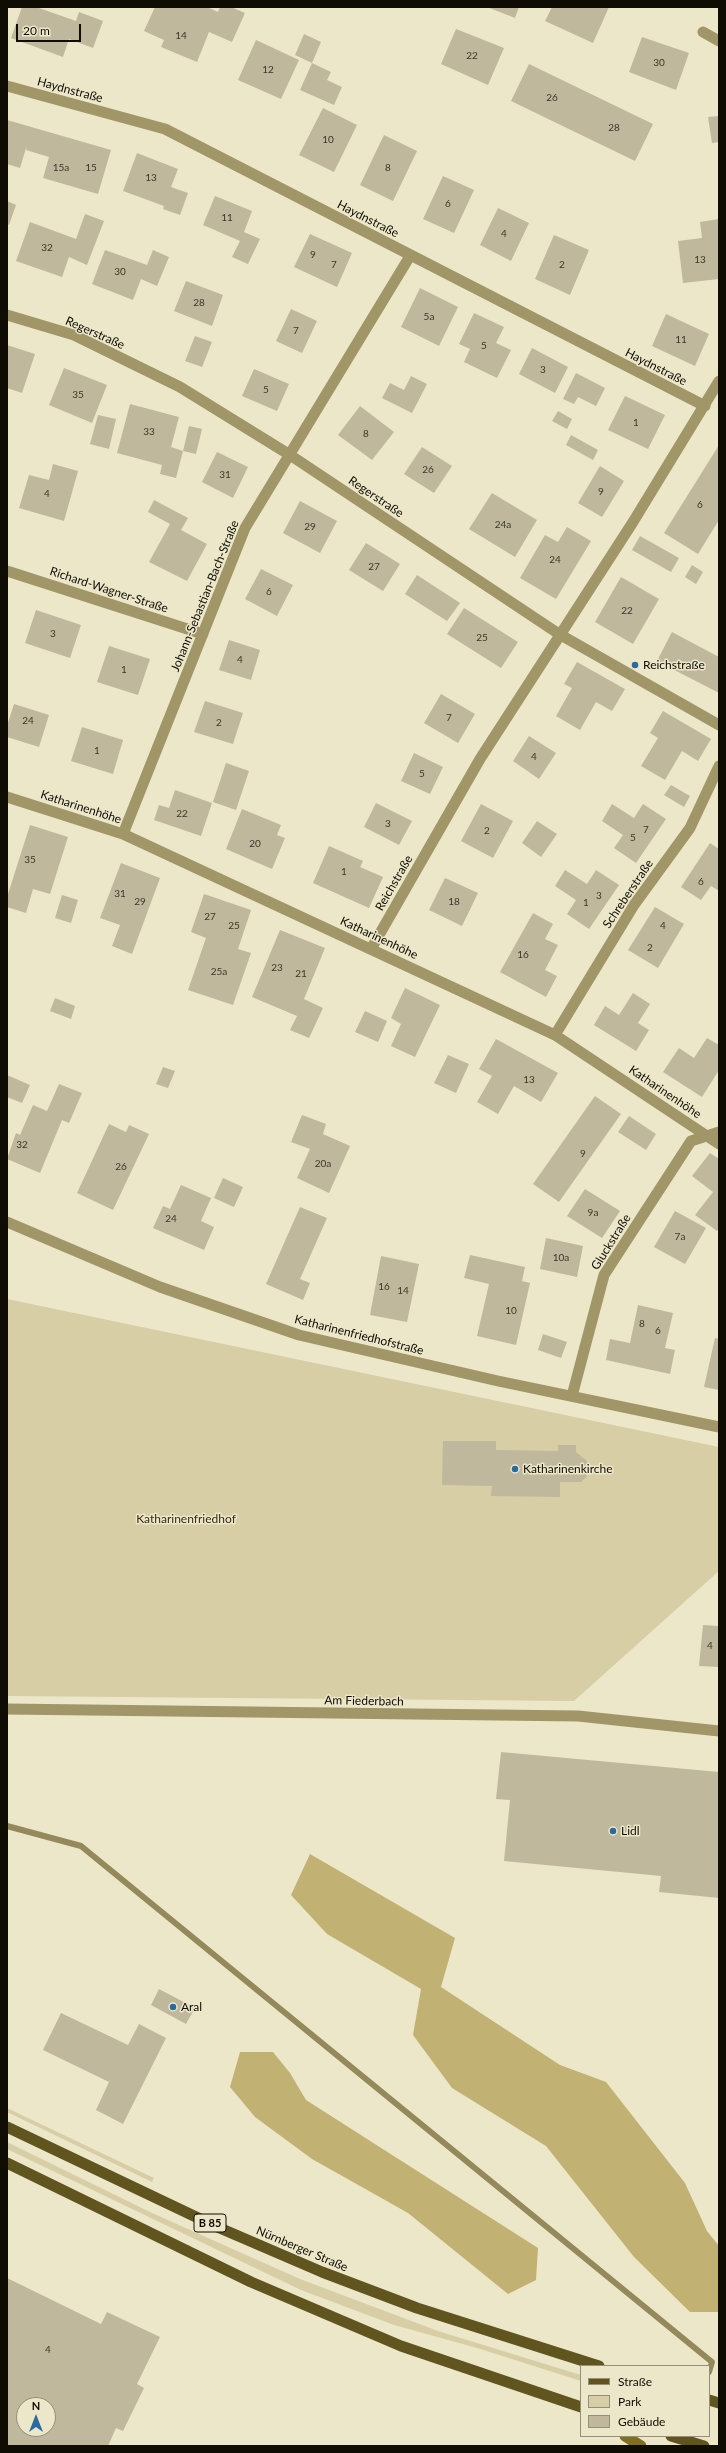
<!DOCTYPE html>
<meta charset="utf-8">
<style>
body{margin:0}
#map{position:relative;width:726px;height:2453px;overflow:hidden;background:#ede7c9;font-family:Lato,sans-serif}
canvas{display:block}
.frame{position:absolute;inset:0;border:8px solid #0f0c04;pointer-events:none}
.legend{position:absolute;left:580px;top:2365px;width:130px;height:72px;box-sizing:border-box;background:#ede7c9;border:1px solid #948f7a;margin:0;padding:5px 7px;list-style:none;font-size:12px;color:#0f0c04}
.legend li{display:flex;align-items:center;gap:8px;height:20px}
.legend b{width:20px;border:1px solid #948f7a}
.north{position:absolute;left:16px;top:2397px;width:40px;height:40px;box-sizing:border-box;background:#ede7c9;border:1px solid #948f7a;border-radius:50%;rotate:0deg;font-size:11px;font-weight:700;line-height:16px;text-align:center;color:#0f0c04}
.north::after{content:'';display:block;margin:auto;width:14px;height:18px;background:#296ba1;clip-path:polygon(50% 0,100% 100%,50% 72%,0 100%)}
.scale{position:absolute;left:16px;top:24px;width:65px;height:18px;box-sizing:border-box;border:2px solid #0f0c04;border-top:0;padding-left:5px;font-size:12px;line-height:14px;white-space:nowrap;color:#0f0c04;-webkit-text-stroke:3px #ede7c9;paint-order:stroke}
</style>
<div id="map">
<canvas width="726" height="2453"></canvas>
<div class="frame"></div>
<ul class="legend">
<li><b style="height:5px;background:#60541f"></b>Straße</li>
<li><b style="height:11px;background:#d7cea5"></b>Park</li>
<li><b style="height:11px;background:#bfb89c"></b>Gebäude</li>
</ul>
<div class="north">N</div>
<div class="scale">20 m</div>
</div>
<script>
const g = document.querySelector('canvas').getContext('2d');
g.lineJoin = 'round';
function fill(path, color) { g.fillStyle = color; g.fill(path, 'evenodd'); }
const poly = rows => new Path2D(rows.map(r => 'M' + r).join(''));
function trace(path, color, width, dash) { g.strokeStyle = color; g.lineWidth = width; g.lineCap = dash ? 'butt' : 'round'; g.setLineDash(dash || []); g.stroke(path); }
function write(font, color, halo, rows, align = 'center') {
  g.font = font + ' Lato,sans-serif'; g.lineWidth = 3; g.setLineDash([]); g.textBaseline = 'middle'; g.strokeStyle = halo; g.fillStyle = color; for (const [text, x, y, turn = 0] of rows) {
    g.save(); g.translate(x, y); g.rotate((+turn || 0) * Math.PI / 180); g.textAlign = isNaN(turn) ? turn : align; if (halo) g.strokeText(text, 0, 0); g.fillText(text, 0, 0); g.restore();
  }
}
const green = poly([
 [7,1299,719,1447,719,1571,574,1701,7,1696],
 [7,2108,154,2178,152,2182,7,2112],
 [7,2142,152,2213,300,2279,438,2331,581,2375,581,2381,477,2348,394,2325,301,2290,7,2149]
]);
const forest = poly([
 [310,1854,455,1938,441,1987,560,2065,606,2082,685,2183,707,2231,719,2246,719,2312,690,2312,634,2257,546,2146,452,2088,413,2035,421,1989,327,1934,291,1895],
 [240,2052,273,2052,290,2073,306,2100,538,2248,536,2280,508,2294,408,2213,312,2159,255,2117,230,2087]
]);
const stream = poly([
 [7,1826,81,1846,712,2362,709,2372]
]);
const building = poly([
 [22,7,36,7,76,21,79,12,103,21,93,48,69,39,63,57,11,38],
 [155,7,207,7,218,12,220,7,231,7,245,13,232,42,209,32,197,62,161,47,164,40,144,31],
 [487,7,519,7,515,18],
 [552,7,609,7,593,43,545,21],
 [456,29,504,48,488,85,441,64],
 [304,34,321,42,312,63,295,55],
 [642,37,689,53,676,90,629,72],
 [256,40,299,60,281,99,238,80],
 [312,63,331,72,327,80,342,87,334,105,300,90],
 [529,64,653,124,635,161,511,101],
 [323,108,357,125,334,172,299,155],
 [719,116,719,142,712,143,708,117],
 [7,120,111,150,98,194,43,178,49,157,26,150,27,145,20,168,7,164],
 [384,135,417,151,393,201,360,185],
 [137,153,178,169,171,187,188,193,180,215,163,209,164,206,123,191],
 [443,176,474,190,454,233,423,219],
 [215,196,252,211,244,232,260,239,248,264,232,257,240,241,203,225],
 [7,201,16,205,9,225,7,224],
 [498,208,529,223,511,261,480,245],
 [85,214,104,221,87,265,69,257,62,277,16,261,30,222,76,239],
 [719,219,719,279,683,283,678,241,702,238,700,222],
 [310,234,352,253,337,287,294,267],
 [554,235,589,250,570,295,535,279],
 [105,250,147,265,153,250,169,257,157,286,141,279,133,300,92,284],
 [186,281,223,295,212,326,174,311],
 [420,288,458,307,439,346,401,327],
 [291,309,317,321,302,353,276,341],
 [474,313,504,327,496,343,511,350,497,378,464,362,470,349,459,344],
 [666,314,709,334,695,366,652,346],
 [195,336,212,342,202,367,185,361],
 [7,345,35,354,22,393,7,388],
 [532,348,568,367,555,393,519,374],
 [64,368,107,385,92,423,49,405],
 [254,369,289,384,277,411,242,396],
 [576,373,605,388,596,406,578,397,574,404,563,399],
 [411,376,427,384,412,413,382,398,390,383,404,390],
 [625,396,665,415,648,449,608,430],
 [130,404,179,417,171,447,183,451,176,478,160,474,162,465,117,453],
 [360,406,394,432,372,460,338,435],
 [558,411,572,419,567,429,552,421],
 [98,415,116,419,109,449,90,444],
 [189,426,202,429,196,454,183,451],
 [571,435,598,450,593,460,566,445],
 [719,445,719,520,698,554,664,533],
 [422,447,452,466,434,493,404,474],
 [217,452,248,467,233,498,202,482],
 [53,464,78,471,64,521,19,508,29,475,49,480],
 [600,466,624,481,602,517,578,503],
 [492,493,537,520,515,557,469,529],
 [154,500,188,518,181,530,207,544,187,581,149,562,170,524,148,512],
 [300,501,337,521,320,553,283,533],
 [567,527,591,541,556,599,520,578,545,535,558,542],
 [640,536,679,558,671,572,632,550],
 [366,543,400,564,383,591,349,570],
 [692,565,703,572,696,584,685,577],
 [261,569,293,585,277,616,245,599],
 [417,575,460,603,447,621,405,594],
 [621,577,659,599,633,644,595,622],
 [464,608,518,642,501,668,447,634],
 [36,610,81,625,70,658,25,643],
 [672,632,719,657,719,693,657,661],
 [229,640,260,650,251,680,219,670],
 [109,646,150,659,138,695,97,682],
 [577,662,625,689,612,711,596,702,580,730,556,716,572,688,564,684],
 [441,694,475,714,458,743,424,723],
 [205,701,243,713,233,744,194,732],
 [14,704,49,715,39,747,7,737,7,726],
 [663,711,711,739,698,761,682,751,665,780,641,766,658,738,650,733],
 [82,727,123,740,113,774,71,761],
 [529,736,556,753,539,779,513,761],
 [414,753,443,767,430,794,401,781],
 [226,763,249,771,236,810,213,802],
 [671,785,690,796,684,807,664,795],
 [175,790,212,803,201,836,154,820,159,805,169,808],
 [376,803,412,821,399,845,364,827],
 [481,804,513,821,493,858,461,841],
 [612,804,634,818,643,804,666,819,636,863,614,848,623,835,602,821],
 [242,809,281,825,277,835,285,838,272,869,226,849],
 [537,821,557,834,541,857,522,843],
 [30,825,68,837,50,894,33,889,26,913,7,907,7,897],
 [710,843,719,849,719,891,711,886,701,900,681,887],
 [329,846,363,861,360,867,383,877,369,908,313,883],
 [121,863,160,878,132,954,112,946,120,925,100,918],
 [565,870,587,884,596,870,619,885,589,929,567,914,576,900,555,886],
 [445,878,478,893,462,926,429,910],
 [204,894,251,910,238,949,251,953,233,1005,188,990,206,938,191,932],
 [62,895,78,900,71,923,55,918],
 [655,907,684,924,658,968,628,950],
 [533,913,553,924,545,939,558,945,545,970,557,976,546,997,500,972],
 [280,930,325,948,304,999,323,1008,309,1038,290,1030,297,1016,252,997],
 [405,988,440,1005,415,1057,391,1046,401,1024,391,1018],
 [633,993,650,1004,638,1023,649,1030,636,1051,594,1025,605,1006,619,1015],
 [55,998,75,1006,71,1019,50,1011],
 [365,1011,387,1021,378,1042,355,1032],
 [707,1038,719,1045,719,1070,702,1097,663,1072,679,1048,694,1058],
 [496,1039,558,1073,541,1102,514,1086,498,1114,477,1102,492,1076,479,1069],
 [448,1055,469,1064,456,1093,434,1083],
 [163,1067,175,1071,168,1088,156,1084],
 [7,1075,30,1085,22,1103,7,1097],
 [59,1084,82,1093,69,1123,62,1120,40,1173,7,1159,16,1133,20,1135,33,1105,47,1111],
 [595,1096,621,1114,559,1202,533,1184],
 [302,1115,326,1124,323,1134,350,1146,329,1193,297,1178,310,1149,291,1142],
 [629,1116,656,1134,646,1150,618,1132],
 [109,1124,126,1132,129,1125,149,1134,113,1210,77,1193],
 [710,1153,719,1159,719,1228,717,1231,695,1215,713,1192,692,1176],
 [223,1178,243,1187,234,1207,214,1198],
 [181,1185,211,1198,201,1221,214,1227,204,1250,153,1228,163,1206,170,1209],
 [585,1189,620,1211,602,1238,567,1216],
 [300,1207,327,1218,300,1279,310,1283,303,1300,266,1284],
 [675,1211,706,1228,685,1264,654,1247],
 [546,1238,583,1246,577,1277,540,1269],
 [470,1255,525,1267,522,1281,530,1283,516,1345,477,1336,489,1284,464,1278],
 [381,1256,419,1264,407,1322,370,1315],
 [638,1305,673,1313,665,1348,675,1350,670,1374,606,1360,610,1339,630,1343],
 [543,1334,567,1342,561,1358,538,1350],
 [715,1338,719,1339,719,1390,704,1387],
 [443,1441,496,1441,496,1450,558,1451,558,1445,576,1445,576,1452,587,1461,587,1476,581,1482,560,1482,560,1497,491,1496,492,1486,442,1485],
 [703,1625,719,1626,719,1667,699,1666],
 [501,1752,719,1772,719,1898,659,1892,661,1876,504,1861,510,1800,496,1799],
 [159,1989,195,2008,186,2024,151,2005],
 [61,2013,128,2045,139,2024,166,2038,123,2124,96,2110,109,2082,43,2050],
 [7,2278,101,2324,107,2312,160,2337,137,2384,144,2388,123,2431,116,2428,108,2446,7,2446],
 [24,2405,48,2405,48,2429,24,2429]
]);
const minor = poly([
 [703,32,719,41],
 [7,86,165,129,705,406],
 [7,315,74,335,180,387,290,455,559,634,719,725],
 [7,571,203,634],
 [7,797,123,834,555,1035,719,1144],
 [123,834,245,528,410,256],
 [371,949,480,759,633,522,719,381],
 [555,1035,634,905,690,828,719,766],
 [572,1396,604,1275,691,1141,719,1132],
 [7,1709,578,1716,719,1731]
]);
const tertiary = poly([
 [7,1222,160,1287,299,1335,498,1381,719,1427]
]);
const secondary = poly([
 [625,2436,641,2446]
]);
const primary = poly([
 [7,2127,215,2226,322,2272,417,2308,599,2366],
 [7,2163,251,2282,401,2346,581,2407],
 [709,2400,719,2403],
 [671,2436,704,2446]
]);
const markers = [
 [635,665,4,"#296ba1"],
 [515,1469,4,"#296ba1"],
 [613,1831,4,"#296ba1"],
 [173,2007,4,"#296ba1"]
];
const numberNames = [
 ["14",181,36],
 ["22",472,56],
 ["30",659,63],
 ["12",268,70],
 ["26",552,98],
 ["28",614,128],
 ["10",328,140],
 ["15a",61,168],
 ["15",91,168],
 ["8",388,168],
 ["13",151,178],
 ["6",448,204],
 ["11",227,218],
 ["4",504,234],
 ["32",47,248],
 ["9",313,255],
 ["13",700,260],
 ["7",334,265],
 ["2",562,265],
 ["30",120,272],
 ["28",199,303],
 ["5a",429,317],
 ["7",296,331],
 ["11",681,340],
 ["5",484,346],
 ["3",543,370],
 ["5",266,390],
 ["35",78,395],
 ["1",636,423],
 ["33",149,432],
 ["8",366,434],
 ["26",428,470],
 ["31",225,475],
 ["9",601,492],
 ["4",47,494],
 ["6",700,505],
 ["24a",503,525],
 ["29",310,527],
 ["24",555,560],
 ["27",374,567],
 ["6",269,592],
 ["22",627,611],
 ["3",53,634],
 ["25",482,638],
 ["4",240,660],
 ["1",124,670],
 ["7",449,718],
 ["24",28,721],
 ["2",219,723],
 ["1",97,751],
 ["4",534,757],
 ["5",422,774],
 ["22",182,814],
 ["3",388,824],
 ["7",646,830],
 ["2",487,831],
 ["5",633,838],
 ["20",255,844],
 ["35",30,860],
 ["1",344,872],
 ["6",701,882],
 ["31",120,894],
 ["3",599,896],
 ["29",140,902],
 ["18",454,902],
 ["1",586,903],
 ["27",210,917],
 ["25",234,926],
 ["4",663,926],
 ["2",650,948],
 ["16",523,955],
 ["23",277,968],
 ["25a",219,972],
 ["21",301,974],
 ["13",529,1080],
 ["32",22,1145],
 ["9",583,1154],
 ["20a",323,1164],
 ["26",121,1167],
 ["9a",593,1213],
 ["24",171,1219],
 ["7a",680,1237],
 ["10a",561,1258],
 ["16",384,1287],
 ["14",403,1291],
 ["10",511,1311],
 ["8",642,1324],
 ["6",658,1331],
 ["4",710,1646],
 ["4",48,2350]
];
const shields = [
 [210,2223,32]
];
const shieldNames = [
 ["B 85",210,2223]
];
const streetNames = [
 ["Haydnstraße",70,90,15],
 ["Haydnstraße",368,219,27],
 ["Regerstraße",95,333,24],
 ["Haydnstraße",656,367,27],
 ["Regerstraße",376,497,34],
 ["Richard-Wagner-Straße",109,590,18],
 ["Johann-Sebastian-Bach-Straße",205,596,-68],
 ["Katharinenhöhe",81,807,18],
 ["Reichstraße",394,883,-60],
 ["Schreberstraße",628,894,-56],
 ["Katharinenhöhe",379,938,25],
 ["Katharinenhöhe",665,1092,34],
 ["Gluckstraße",611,1242,-58],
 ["Katharinenfriedhofstraße",359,1335,14],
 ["Am Fiederbach",364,1701,1],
 ["Nürnberger Straße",302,2249,23]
];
const poiNames = [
 ["Reichstraße",643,665],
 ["Katharinenkirche",523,1469],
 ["Lidl",621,1831],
 ["Aral",181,2007]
];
const parkNames = [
 ["Katharinenfriedhof",186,1519]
];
fill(green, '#d7cea5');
fill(forest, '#c1b273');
trace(stream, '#94895a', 6);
fill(building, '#bfb89c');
trace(minor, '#a19668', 11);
trace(tertiary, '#a19668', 11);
trace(secondary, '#806f20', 11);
trace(primary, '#60541f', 11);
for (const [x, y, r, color] of markers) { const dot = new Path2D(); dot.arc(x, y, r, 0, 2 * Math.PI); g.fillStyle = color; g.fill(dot); trace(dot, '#ede7c9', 1.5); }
write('10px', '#3b372a', null, numberNames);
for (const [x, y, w] of shields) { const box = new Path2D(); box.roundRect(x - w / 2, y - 9, w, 18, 3); g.fillStyle = '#ede7c9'; g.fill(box); trace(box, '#0f0c04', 1); }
write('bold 11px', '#0f0c04', null, shieldNames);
write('12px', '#0f0c04', '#ede7c9', streetNames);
write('12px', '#0f0c04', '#ede7c9', poiNames, 'left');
write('12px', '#342e11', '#ede7c9', parkNames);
</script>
